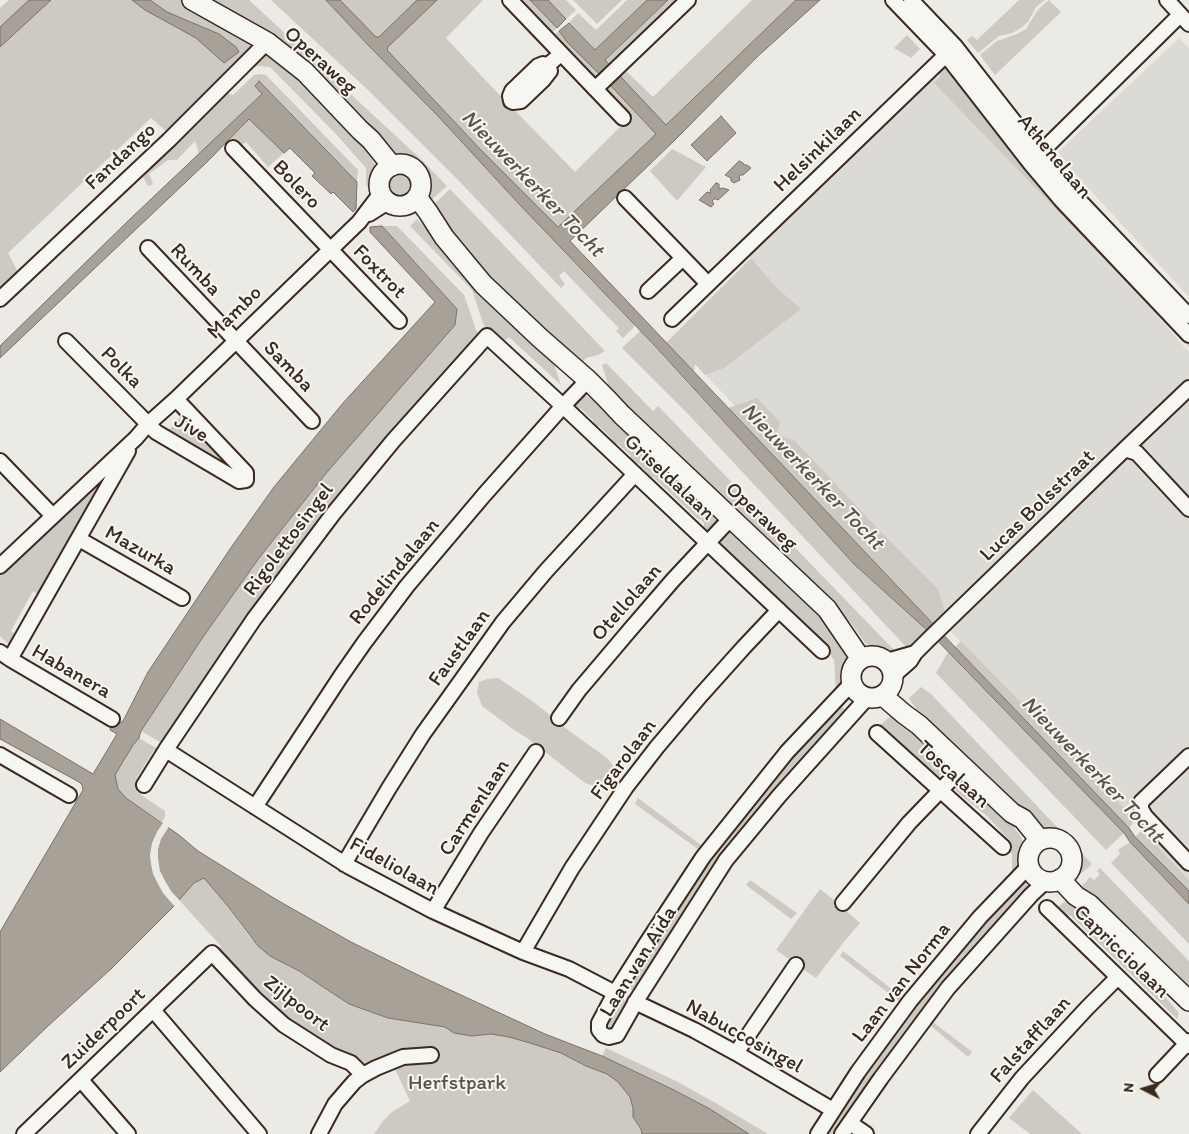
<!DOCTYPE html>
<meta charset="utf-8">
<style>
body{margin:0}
#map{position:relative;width:1189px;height:1134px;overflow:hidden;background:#ebeae5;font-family:Itim,sans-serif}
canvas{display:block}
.north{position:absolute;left:1119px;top:1064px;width:50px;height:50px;-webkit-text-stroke:4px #f6f6f2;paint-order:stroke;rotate:275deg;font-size:14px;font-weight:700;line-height:20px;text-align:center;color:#3b2a1e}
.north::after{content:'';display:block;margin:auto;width:18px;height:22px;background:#3b2a1e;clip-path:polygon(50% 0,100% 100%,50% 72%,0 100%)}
</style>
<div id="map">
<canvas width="1189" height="1134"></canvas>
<div class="north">N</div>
</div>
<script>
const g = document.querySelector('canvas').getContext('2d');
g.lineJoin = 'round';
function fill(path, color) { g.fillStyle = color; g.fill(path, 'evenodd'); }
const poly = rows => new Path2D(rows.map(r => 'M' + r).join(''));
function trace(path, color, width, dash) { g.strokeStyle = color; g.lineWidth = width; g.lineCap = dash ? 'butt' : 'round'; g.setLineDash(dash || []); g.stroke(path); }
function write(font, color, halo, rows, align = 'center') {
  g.font = font + ' Itim,sans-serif'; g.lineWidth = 4; g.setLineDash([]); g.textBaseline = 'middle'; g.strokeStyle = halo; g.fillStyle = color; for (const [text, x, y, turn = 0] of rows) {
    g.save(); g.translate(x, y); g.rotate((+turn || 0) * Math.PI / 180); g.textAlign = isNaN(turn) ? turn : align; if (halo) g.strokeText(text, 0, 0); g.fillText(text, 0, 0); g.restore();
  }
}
const built = poly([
 [1179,38,1189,48,1189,297,1079,178,1058,152],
 [932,72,1022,162,1189,352,1189,880,695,364,777,288,747,254]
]);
const green = poly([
 [9,0,186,0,251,41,252,46,251,49,167,132,151,118,8,253,19,274,0,291,0,8],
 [204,0,249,0,424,162,447,186,426,205,424,195,425,185,424,175,422,170,418,165,409,160,397,159],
 [271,0,326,0,367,44,437,115,519,204,635,326,623,338,616,331,619,328,601,310,564,271,559,276,565,284,561,288,459,181,368,90],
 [340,0,483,0,446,38,490,85,575,172,629,118,604,92,626,71,653,97,752,0,796,0,558,228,481,150],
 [514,0,530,0,557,28,549,36,542,24,523,4],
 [548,0,566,0,576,10,566,19],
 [573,0,622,0,597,24],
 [627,0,647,0,595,50,569,23,578,13,596,30],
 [668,0,675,0,662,12,665,15,653,26,650,24,623,50,625,53,610,66,605,60],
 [1019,0,1045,0,1036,7,1028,22,1021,28,1012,33,999,36,978,53,967,40,972,36,977,40],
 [1049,0,1061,12,995,75,980,55,997,41,1017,34,1026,29,1037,11,1043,5],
 [559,31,567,42,600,76,596,81,563,45,551,38],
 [907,35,920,49,911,58,894,48],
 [266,54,273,56,294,70,359,140,375,165,375,179,372,197,366,184,366,168,335,133,270,67,257,66,250,68,261,56],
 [943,66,948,67,1189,338,1189,347,934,83,940,76,937,72],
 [260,74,266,75,358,170,357,182,259,81,262,94,199,154,195,141,177,160,168,160,149,174,153,184,148,186,141,173,226,93,233,95,254,75],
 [249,119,284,153,268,167,246,142,239,147,231,142,230,139],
 [672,149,706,167,677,201,650,171],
 [397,172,401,172,409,176,412,183,410,191,407,194,400,197,392,195,387,188,388,180,390,176],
 [450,189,605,351,598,355,586,358,582,363,491,284,429,209],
 [417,219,553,361,561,385,509,337,502,343,488,331,483,323,472,290,410,226],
 [382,226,397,226,464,295,476,330,481,337,454,367,452,365,355,476,356,479,348,487,346,487,271,583,216,660,188,703,169,734,165,745,141,731,203,637,259,558,457,309],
 [751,258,777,288,801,309,724,368,705,375,695,364,694,372,666,343],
 [640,331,854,564,928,631,909,650,689,415,622,348],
 [606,363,653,411,658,406,895,651,887,652,877,649,865,643,851,623,830,604,613,400,602,365],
 [583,395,593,399,624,425,719,519,719,523,712,533,702,533,700,530,704,526,704,523,700,519,699,520,653,477,648,482,643,477,647,472,638,463,633,468,627,462,631,456,617,443,612,448,608,444,612,439,599,426,594,431,589,427,594,421,580,408,575,413,573,412,573,402],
 [757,398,780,422,777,434,795,441,881,532,938,589,945,612,933,624,728,408],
 [184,413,198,433,209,445,215,446,221,456,220,459,214,461,167,432],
 [121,457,41,596,33,591,11,631,18,636,12,647,0,636,0,573],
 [732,531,815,604,849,657,849,663,845,683,836,692,834,660,814,633,779,603,716,546],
 [961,641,1127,811,1133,823,1129,828,955,647],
 [948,652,1124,833,1106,850,936,673],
 [498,678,535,703,568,730,607,758,615,768,616,778,609,786,598,787,585,783,527,738,514,730,482,706,477,692,479,682,487,679],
 [921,687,931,694,1092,864,1076,878,1074,876,1073,867,1074,861,1073,851,1068,841,1059,835,1047,834,927,726,909,698],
 [837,702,845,710,725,853,637,989,631,990,629,989,627,986,712,850],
 [895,712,948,762,946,768,935,781,877,728],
 [139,738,161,751,160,752,154,750,136,779,142,783,137,792,165,811,165,817,162,822,126,798,118,789,114,775,133,745],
 [961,779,969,781,1008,819,1021,837,1023,842,1024,854,1021,868,1016,876,1012,869,1012,854,1005,846,1009,840,988,817,956,791,956,786,951,786],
 [638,798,701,845,698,849,635,804],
 [1142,830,1189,880,1189,891,1135,837],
 [1130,842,1189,904,1189,944,1111,863,1120,854,1118,850],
 [1100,868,1189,961,1189,995,1111,918,1082,886,1090,877,1094,880,1100,874,1097,871],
 [1026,875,1030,880,1036,884,922,1010,835,1134,820,1134,914,1003,980,923],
 [204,878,225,903,249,936,260,948,270,956,298,971,349,1004,388,1018,446,1027,454,1033,472,1036,491,1034,509,1037,530,1043,561,1053,586,1066,607,1074,618,1082,630,1097,633,1108,633,1117,641,1129,642,1134,374,1134,383,1121,392,1112,410,1101,394,1067,363,1071,286,1022,219,952,221,946,179,900,194,883],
 [750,880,797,913,791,919,746,885],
 [820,889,829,896,860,923,843,943,816,978,776,950],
 [1070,897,1106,930,1148,977,1179,1013,1177,1019,1070,915,1064,919,1057,908],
 [843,951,903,998,900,1002,840,956],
 [617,997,631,1003,614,1030,608,1033,603,1025],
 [933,1022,972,1052,968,1057,931,1026],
 [606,1048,676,1081,714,1102,768,1134,749,1134,710,1109,672,1089,602,1056],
 [1033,1090,1082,1134,1030,1134,1009,1118]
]);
const water = poly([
 [29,0,51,0,0,47,0,27,29,0],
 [132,0,150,0,167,12,219,34,236,47,239,52,224,63,196,38,145,10,132,0],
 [326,0,340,0,376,37,379,37,417,0,437,0,388,47,387,50,481,150,558,227,656,134,611,86,567,42,559,31,569,23,595,50,647,0,668,0,605,60,666,125,796,0,820,0,757,57,677,138,570,241,955,647,1129,828,1135,837,1189,891,1189,904,1130,842,1124,833,928,631,854,564,653,344,519,204,437,115,367,44,326,0],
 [530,0,548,0,566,19,557,28,530,0],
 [259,81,357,182,356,209,353,212,333,192,331,194,312,176,315,173,290,148,284,153,249,119,207,162,0,358,0,346,130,219,262,94,255,86,259,81],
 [721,116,736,133,707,161,691,145,721,116],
 [739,161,743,163,744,165,747,165,751,168,743,175,741,175,739,176,740,180,734,183,731,181,731,178,725,175,739,161],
 [716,183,719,184,719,189,723,188,729,190,718,200,716,199,714,199,712,201,714,204,711,207,699,200,707,192,711,193,711,192,710,190,716,183],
 [382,226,457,309,455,325,328,471,259,558,203,637,141,731,139,738,133,745,115,775,118,789,126,798,179,835,198,851,277,900,351,942,418,975,545,1034,602,1056,672,1089,710,1109,749,1134,642,1134,641,1129,633,1117,633,1108,630,1097,618,1082,607,1074,586,1066,561,1053,530,1043,509,1037,491,1034,472,1036,454,1033,445,1027,388,1018,349,1004,299,971,270,956,258,946,227,905,204,878,194,883,174,906,111,969,48,1026,0,1072,0,932,83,790,82,785,79,782,0,739,0,719,93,774,117,734,110,730,112,720,118,724,123,721,148,672,230,549,274,487,343,403,435,302,370,232,370,227,382,226]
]);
const pier = poly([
 [164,821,170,825,161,839,158,849,158,859,160,871,164,879,171,891,181,902,176,908,163,893,158,884,153,874,151,864,150,855,152,843,157,832]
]);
const minor = poly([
 [510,0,623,118],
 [893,0,946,55,1030,163,1062,201,1189,335],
 [911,0,955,46,1059,179,1189,316],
 [1167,0,1189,24],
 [548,65,550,71,543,80,521,101,513,102,511,101,510,96,512,91,538,66,543,64,548,65,561,54],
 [595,89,688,0],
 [233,148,399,321],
 [1033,160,1180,15],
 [625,198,683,258,648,291],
 [369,214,388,202],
 [148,248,312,421],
 [683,258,708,284],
 [0,299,169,140,267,42],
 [672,319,951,50],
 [66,341,156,432,239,481,246,480,246,473,176,399],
 [1125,449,1137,453,1189,509],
 [0,461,53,516],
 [79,539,182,598],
 [0,566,136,438,148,424,176,399,359,222,381,193],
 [0,652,10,659,112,719],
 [10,659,128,451],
 [887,661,915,653],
 [894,675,910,661,915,653,929,639,1125,449,1189,388],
 [852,683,787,752,703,857,646,944,615,993,599,1023,599,1030,603,1035,609,1037,617,1035,638,998,726,860,779,796,867,698],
 [559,718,579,690,629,631,673,580,730,519],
 [877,733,1003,847],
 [166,750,348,866,433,911,523,952,569,969,615,993],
 [0,755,69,795],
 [1189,756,1141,802,1141,809,1145,816,1189,863],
 [144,785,167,748,254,619,333,514,393,441,487,336,563,406,822,651],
 [255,807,341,676,364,643,407,586,484,495,563,406,588,380],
 [344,864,389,788,423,734,503,622,546,571,635,474],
 [843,903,909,823,963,767],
 [1047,908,1189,1046],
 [433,911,481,833,536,752],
 [523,952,572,868,626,787,657,747,701,695,744,647,779,610],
 [635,1002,694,1030,736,1053,833,1110],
 [153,1010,259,1134],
 [736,1053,796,965],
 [1157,1075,1189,1041],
 [81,1080,128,1134],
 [850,1123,866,1134],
 [24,1134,212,953,255,999,284,1025,331,1055,351,1063,363,1075],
 [319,1134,335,1104,354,1082,363,1075,376,1068,403,1057,431,1055],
 [818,1134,858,1072,910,1001,980,917,1029,866],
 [842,1134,881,1078,948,988,1031,895,1046,881],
 [978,1134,1022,1078,1087,1008,1118,977]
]);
const major = poly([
 [192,0,267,42,305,72,360,130,371,140,392,166],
 '379 185a21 21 0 1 1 42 0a21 21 0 1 1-42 0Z',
 [417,197,428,212,444,237,483,284,540,338,588,380,606,398,622,415,827,609,861,659],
 '851 677a21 21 0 1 1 42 0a21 21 0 1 1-42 0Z',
 [883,696,904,714,919,725,1012,813,1023,819,1040,840],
 '1028 860a22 22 0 1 1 44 0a22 22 0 1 1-44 0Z',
 [1060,879,1076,896,1089,904,1189,1001]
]);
const streetNames = [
 ["Operaweg",320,61,42],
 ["Helsinkilaan",818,150,-44],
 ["Fandango",121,157,-43],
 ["Athenelaan",1054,157,50],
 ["Bolero",296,185,46],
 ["Rumba",195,270,47],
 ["Foxtrot",379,272,46],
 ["Mambo",235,313,-44],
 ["Samba",288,367,46],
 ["Polka",121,368,45],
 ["Jive",191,429,30],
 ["Griseldalaan",669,478,43],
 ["Lucas Bolsstraat",1038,506,-44],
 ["Operaweg",761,517,43],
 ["Rigolettosingel",289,540,-53],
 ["Mazurka",140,551,30],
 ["Rodelindalaan",395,572,-51],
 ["Otellolaan",627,603,-49],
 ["Faustlaan",460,648,-54],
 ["Habanera",71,672,30],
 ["Figarolaan",624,760,-53],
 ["Toscalaan",953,775,42],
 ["Carmenlaan",475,808,-57],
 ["Fideliolaan",394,867,29],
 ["Capricciolaan",1121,952,44],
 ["Laan van Aïda",639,962,-58],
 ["Laan van Norma",902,983,-52],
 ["Zijlpoort",296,1004,38],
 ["Zuiderpoort",104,1029,-44],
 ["Nabuccosingel",744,1037,29],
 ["Falstafflaan",1031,1040,-48]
];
const parkNames = [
 ["Herfstpark",457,1084]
];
const waterNames = [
 ["Nieuwerkerker Tocht",532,184,46],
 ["Nieuwerkerker Tocht",812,477,46],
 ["Nieuwerkerker Tocht",1092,770,46]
];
fill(built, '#dcdad4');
fill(green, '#cdcac4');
fill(water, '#a8a198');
trace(water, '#7c7167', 1);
fill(pier, '#ebeae5');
trace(minor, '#3b2a1e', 18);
trace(major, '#3b2a1e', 22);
trace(minor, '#f6f6f2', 14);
trace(major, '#f6f6f2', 19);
write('21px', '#3b2a1e', '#f6f6f2', streetNames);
write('21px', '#605248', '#f6f6f2', parkNames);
write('italic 22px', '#615449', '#f6f6f2', waterNames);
</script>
